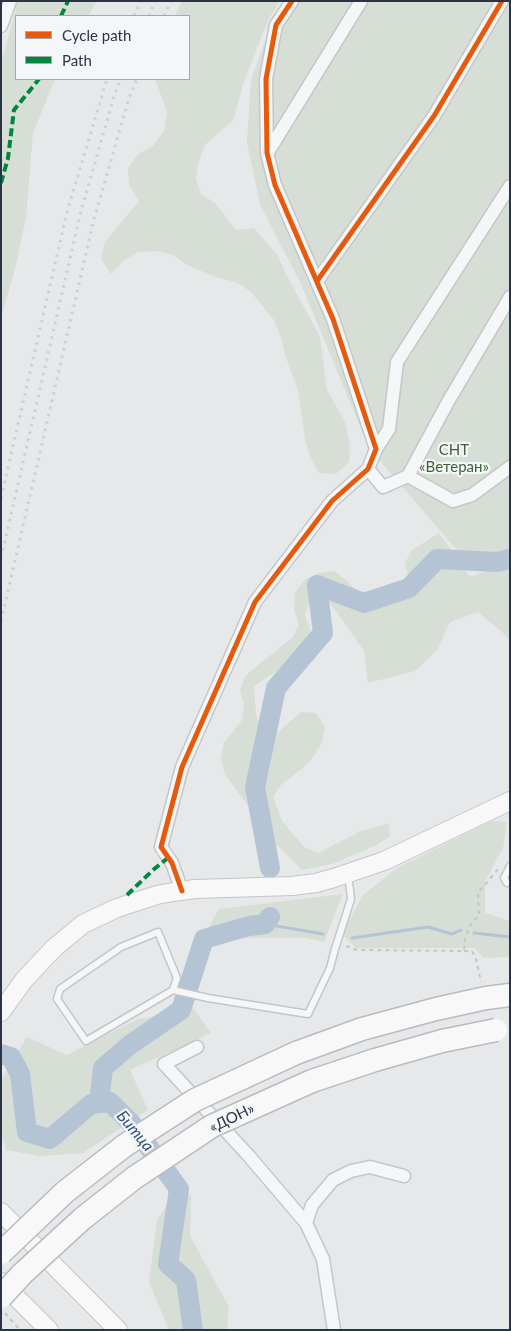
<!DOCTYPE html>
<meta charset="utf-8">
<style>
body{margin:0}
#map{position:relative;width:511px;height:1331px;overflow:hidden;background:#e6e8ea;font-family:Lato,sans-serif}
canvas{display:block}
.frame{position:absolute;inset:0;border:2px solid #2b3445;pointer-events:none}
.legend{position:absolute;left:15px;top:15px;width:175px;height:65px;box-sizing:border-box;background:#f4f6f9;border:1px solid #a4a8b1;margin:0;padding:6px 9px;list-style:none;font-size:15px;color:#2b3445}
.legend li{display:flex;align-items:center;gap:10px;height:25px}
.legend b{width:25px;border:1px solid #a4a8b1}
</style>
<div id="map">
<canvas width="511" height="1331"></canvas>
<div class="frame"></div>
<ul class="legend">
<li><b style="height:6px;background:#e8590c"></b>Cycle path</li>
<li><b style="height:6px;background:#00873e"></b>Path</li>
</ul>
</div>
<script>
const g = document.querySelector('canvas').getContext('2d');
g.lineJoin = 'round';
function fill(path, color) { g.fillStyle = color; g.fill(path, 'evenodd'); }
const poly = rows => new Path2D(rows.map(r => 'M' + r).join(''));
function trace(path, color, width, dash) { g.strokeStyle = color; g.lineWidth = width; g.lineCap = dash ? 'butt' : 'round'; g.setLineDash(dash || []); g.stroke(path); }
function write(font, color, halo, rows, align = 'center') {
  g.font = font + ' Lato,sans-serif'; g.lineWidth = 4.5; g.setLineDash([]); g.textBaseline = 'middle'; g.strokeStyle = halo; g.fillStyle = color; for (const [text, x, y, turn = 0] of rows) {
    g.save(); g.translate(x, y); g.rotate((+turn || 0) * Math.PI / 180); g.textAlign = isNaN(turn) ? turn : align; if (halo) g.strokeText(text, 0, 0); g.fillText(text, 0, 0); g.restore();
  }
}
const green = poly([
 [18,1,97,1,88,16,16,16,16,79,55,79,33,133,26,217,15,269,1,318,1,64],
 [182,1,280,1,269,18,243,84,234,119,206,144,199,160,196,178,201,194,215,203,236,230,254,228,278,256,285,272,320,337,327,390,345,422,350,445,349,462,336,474,319,473,310,456,305,439,298,391,285,355,281,337,274,320,250,291,236,282,218,278,187,265,172,254,155,251,138,252,123,261,111,274,101,259,105,242,139,201,129,185,128,168,138,154,153,146,164,131,167,112,155,79,189,79,189,16,175,16],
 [285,1,510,1,510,557,475,571,369,448,301,284,260,204,247,142,251,80,271,24],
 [439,533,470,577,510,562,510,641,503,633,478,612,450,622,437,650,415,671,368,683,364,651,328,600,312,596,305,614,312,636,291,660,279,670,254,686,256,714,262,732,277,733,301,712,316,713,325,727,322,742,314,756,304,767,281,785,273,797,282,821,304,847,318,853,359,832,389,823,390,836,377,845,332,864,302,870,274,842,225,774,221,759,224,743,242,720,244,704,240,690,246,675,293,637,299,625,294,609,295,593,304,580,319,573,334,571,346,580,357,591,371,597,387,599,402,593,409,579,405,563,412,550],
 [492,821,507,822,503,848,485,881,485,913,510,921,510,957,483,958,475,948,356,948,342,934,363,895,397,868],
 [343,894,324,942,306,938,228,938,209,927,219,909],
 [192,1006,211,1033,130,1070,148,1110,83,1153,40,1156,6,1150,1,1131,1,1080,27,1037,67,1055,138,1019,164,1015],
 [191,1195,190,1236,229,1307,227,1330,169,1330,149,1282,157,1221,170,1199]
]);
const stream = poly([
 [265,924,323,934],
 [474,933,510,937],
 [352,938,428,927,452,934,461,930]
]);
const river = poly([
 [270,868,255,787,276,688,323,633,317,585,364,603,409,588,437,559,497,562,510,559],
 [1,1054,11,1057,20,1074,27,1132,50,1139,91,1104,110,1102,132,1124,179,1189,168,1264,186,1280,193,1330],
 [99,1103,103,1068,131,1044,181,1010,204,939,249,926,265,924,270,917]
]);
const path = poly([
 [346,946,357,950,464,951,465,938,471,924,479,915,478,893,499,868],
 [464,951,472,951,476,959,481,982],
 [5,1313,20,1330]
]);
const service = poly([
 [507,883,504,878,510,866],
 [173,990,177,978,158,932,121,947,60,989,57,999,86,1041,173,990,208,998,308,1014,330,968,335,949,351,899,348,874]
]);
const minor = poly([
 [1,26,10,1],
 [268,152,361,1],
 [317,281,434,116,502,1],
 [376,449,389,429,397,362,510,186],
 [368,469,383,487,408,476,449,400,510,297],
 [408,476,453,501,472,495,510,467],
 [182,891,172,863,161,847,182,767,255,602,332,501,368,469,376,449,333,319,275,185,267,153,266,79,276,25,292,1],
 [197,1047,164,1064,248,1155,306,1223],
 [334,1330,323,1259,306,1223,312,1205,333,1180,351,1171,370,1167,404,1176]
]);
const secondary = poly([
 [1,1012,24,980,54,948,83,924,117,908,157,895,173,892,195,889,292,886,316,883,334,878,384,861,510,801],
 [1,1212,118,1330],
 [1,1282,49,1330]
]);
const motorway = poly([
 [296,1053,362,1029,436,1009,486,998,510,995]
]);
const rail = poly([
 [134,16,141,1],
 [149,16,155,1],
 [164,16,171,1],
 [1,498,67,212,107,79],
 [1,558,80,215,115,93,121,79],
 [1,621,94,219,129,98,137,79]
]);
const motorwayBridge = poly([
 [1,1253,65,1192,124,1146,195,1100,296,1053],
 [1,1297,22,1274,82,1219,134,1178,212,1126,312,1081,375,1060,442,1041,496,1030]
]);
const quiet = poly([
 [61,16,68,1],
 [1,183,8,158,14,110,39,79],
 [127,895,153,870,169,857]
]);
const cycleway = poly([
 [317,281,434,116,502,1],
 [182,891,172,863,161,847,182,767,255,602,332,501,368,469,376,449,333,319,275,185,267,153,266,79,276,25,292,1]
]);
const parkNames = [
 ["СНТ",454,450],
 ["«Ветеран»",454,467]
];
const streetNames = [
 ["«ДОН»",232,1118,-26]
];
const waterNames = [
 ["Битца",135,1131,50]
];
fill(green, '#d6ded6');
trace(stream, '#b4c4d5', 3);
trace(river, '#b4c4d5', 20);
trace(service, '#c4c6c8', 9);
trace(minor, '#c4c6c8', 15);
trace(secondary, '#c4c6c8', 20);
trace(motorway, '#b8bbbf', 25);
trace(path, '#c5c6ca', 2, [4, 4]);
trace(service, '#f5f6f7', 6);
trace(minor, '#f5f6f7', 12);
trace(secondary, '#f8f8f8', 18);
trace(motorway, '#f8f8f8', 22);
trace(rail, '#cecfd2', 3, [2.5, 5]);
trace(motorwayBridge, '#b8bbbf', 25, []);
trace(motorwayBridge, '#f8f8f8', 22);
trace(quiet, '#00873e', 4, [8, 4]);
trace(cycleway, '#e8590c', 5);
write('15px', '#3f6138', '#f4f6f9', parkNames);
write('15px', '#2b3445', '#f4f6f9', streetNames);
write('italic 16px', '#34527a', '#f4f6f9', waterNames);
</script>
